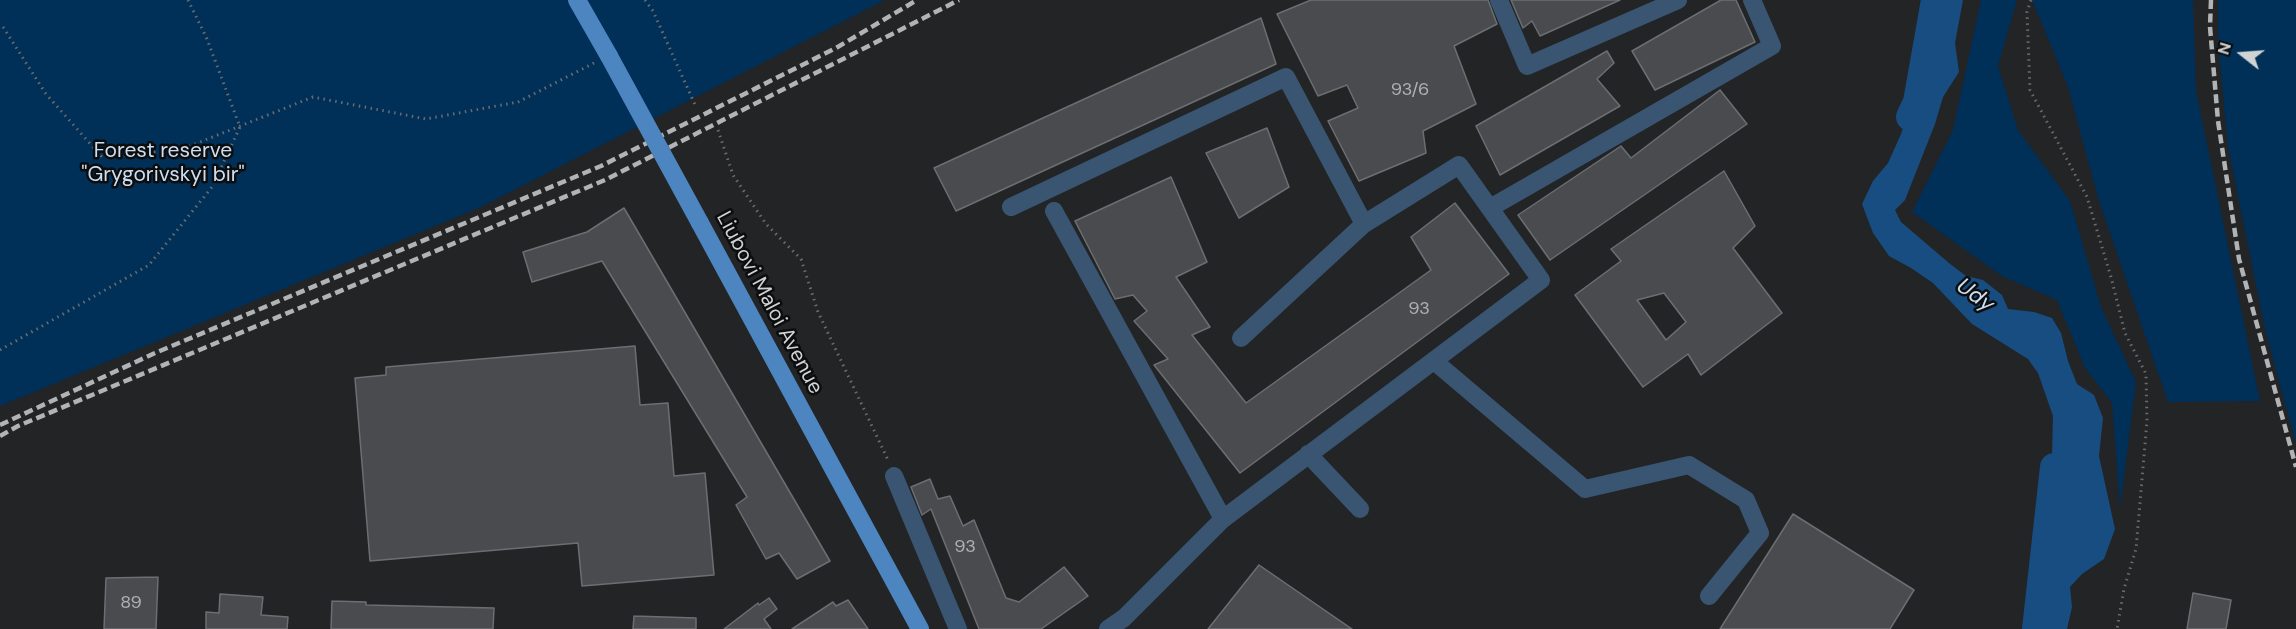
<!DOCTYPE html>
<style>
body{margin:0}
#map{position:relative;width:2296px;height:629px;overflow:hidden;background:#222426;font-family:"DM Sans",sans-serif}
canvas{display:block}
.north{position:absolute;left:2212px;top:24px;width:60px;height:60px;-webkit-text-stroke:4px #0c0d0e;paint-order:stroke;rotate:287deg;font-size:16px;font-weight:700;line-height:24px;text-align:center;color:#d1d2d4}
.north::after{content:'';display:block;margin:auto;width:21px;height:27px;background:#d1d2d4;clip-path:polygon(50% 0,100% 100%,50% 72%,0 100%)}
</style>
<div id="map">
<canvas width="2296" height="629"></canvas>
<div class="north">N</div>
</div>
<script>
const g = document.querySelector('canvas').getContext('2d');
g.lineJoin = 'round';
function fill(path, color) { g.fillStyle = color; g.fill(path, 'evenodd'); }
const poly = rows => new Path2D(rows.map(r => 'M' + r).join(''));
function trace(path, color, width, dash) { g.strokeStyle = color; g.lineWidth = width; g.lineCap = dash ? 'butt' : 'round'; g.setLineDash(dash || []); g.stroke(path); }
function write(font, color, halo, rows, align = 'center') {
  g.font = font + ' "DM Sans",sans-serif'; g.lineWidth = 5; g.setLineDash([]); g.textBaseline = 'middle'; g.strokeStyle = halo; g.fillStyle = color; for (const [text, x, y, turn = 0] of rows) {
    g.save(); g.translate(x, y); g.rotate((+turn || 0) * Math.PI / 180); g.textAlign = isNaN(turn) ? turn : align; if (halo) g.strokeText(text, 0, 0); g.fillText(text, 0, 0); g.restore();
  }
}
const green = poly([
 [0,0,885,0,481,207,0,406],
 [1981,0,2017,0,1998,66,2018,130,2070,201,2101,307,2136,382,2120,508,2112,403,2085,368,2057,300,2002,276,1912,212,1953,130],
 [2032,0,2193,0,2196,91,2260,401,2168,402,2099,201,2068,87],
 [2218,0,2296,0,2296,444,2265,329,2228,147,2218,42]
]);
const water = poly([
 [1931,0,1963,0,1955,43,1959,72,1943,97,1935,124,1905,200,1895,210,1901,222,1949,263,1966,276,1983,280,2002,295,2008,309,2034,312,2052,318,2061,333,2068,361,2077,384,2094,395,2103,418,2099,456,2115,529,2104,559,2082,574,2070,587,2072,607,2067,629,2044,629,2049,569,2053,416,2038,373,2028,359,1972,324,1933,283,1911,268,1889,256,1873,233,1862,204,1873,181,1888,163,1901,134,1921,78,1928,50]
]);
const river = poly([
 [1910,117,1917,102,1935,0],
 [2036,629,2054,467]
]);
const building = poly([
 [1311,0,1488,0,1497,24,1454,46,1476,104,1423,131,1426,153,1359,181,1328,121,1358,108,1347,85,1318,96,1277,14,1311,0],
 [1511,0,1620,0,1540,36,1532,21,1523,28,1511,0],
 [1721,0,1736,0,1755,42,1655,90,1632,51,1721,0],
 [1261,18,1276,64,956,211,934,168,1261,18],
 [1607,51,1614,63,1597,79,1620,106,1500,175,1476,126,1607,51],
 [1720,90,1747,124,1550,260,1518,215,1621,146,1631,158,1720,90],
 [1267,128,1289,187,1239,218,1206,153,1267,128],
 [1724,171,1755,226,1733,248,1782,313,1701,375,1688,354,1643,387,1575,295,1621,261,1611,249,1724,171],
 [1664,293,1686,322,1666,340,1637,300,1664,293],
 [1171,177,1207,262,1176,277,1210,327,1192,335,1246,403,1431,270,1411,237,1455,203,1509,274,1240,473,1154,365,1168,359,1134,321,1147,311,1133,295,1115,299,1075,221,1171,177],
 [624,208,830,561,797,579,779,553,766,559,736,505,747,497,602,261,532,282,523,252,587,232,624,208],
 [635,346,640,405,668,403,674,476,705,473,714,575,582,586,578,543,370,561,355,378,386,375,386,367,635,346],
 [930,479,938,499,950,496,963,526,974,520,1006,598,1019,602,1064,567,1088,596,1041,629,979,629,931,509,922,515,911,487,930,479],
 [1793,514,1914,590,1890,629,1720,629,1793,514],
 [1259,565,1352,629,1208,629,1259,565],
 [158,577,156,629,104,629,106,578,158,577],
 [2193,593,2231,600,2226,629,2187,629,2193,593],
 [220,594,263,597,261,615,288,617,287,629,206,629,206,612,219,613,220,594],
 [769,598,777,609,764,619,771,629,724,629,758,603,759,605,769,598],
 [848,600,868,629,792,629,833,602,836,606,848,600],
 [332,601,366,602,366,605,494,608,493,629,331,629,332,601],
 [634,616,696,618,696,629,633,629,634,616]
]);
const path = poly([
 [645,0,653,11,696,107],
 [2031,0,2027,12,2030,90,2087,197,2111,277,2125,333,2146,374,2147,421,2136,549,2124,589,2117,629],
 [3,27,46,94,102,157,180,150,313,97,426,119,518,102,594,63],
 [718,130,733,175,766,224,801,259,818,312,888,460],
 [0,350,149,265,212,187,240,127,207,39,188,0]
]);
const minor = poly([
 [1499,0,1527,66,1678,0],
 [1011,207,1286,77,1364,224],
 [1490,208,1772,46,1752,0],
 [1054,211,1223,519],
 [1434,361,1585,489,1689,465,1746,500,1760,533,1709,596],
 [1308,454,1360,509],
 [894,476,958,629],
 [1108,629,1124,618,1223,519,1541,280,1459,165,1364,224,1241,338]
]);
const major = poly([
 [577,0,609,56],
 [700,223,920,629]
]);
const rail = poly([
 [2211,0,2210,27,2218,121,2239,259,2296,467],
 [0,425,155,353,601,166,836,48,917,0],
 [0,436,18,426,605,180,959,0]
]);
const majorBridge = poly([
 [609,56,700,223]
]);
const numberNames = [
 ["93/6",1410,90],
 ["93",1419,309],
 ["93",965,547],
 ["89",131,603]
];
const parkNames = [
 ["Forest reserve",163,151],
 ["\"Grygorivskyi bir\"",163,175]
];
const streetNames = [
 ["Liubovi Maloi Avenue",769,303,62]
];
const waterNames = [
 ["Udy",1975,296,36]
];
fill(green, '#002f58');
fill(water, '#174d80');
trace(river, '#174d80', 28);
fill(building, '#494b4e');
trace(building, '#6c6f71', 1.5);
trace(path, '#6b6c6e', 3, [1.5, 4.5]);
trace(minor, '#3a5572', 18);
trace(major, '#4c85bf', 18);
trace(rail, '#b2b3b5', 4.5, [9, 4.5]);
trace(majorBridge, '#4c85bf', 18);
write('18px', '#afb0b2', null, numberNames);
write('21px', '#cddef1', '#0c0d0e', parkNames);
write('21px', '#d1d2d4', '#0c0d0e', streetNames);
write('italic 22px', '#cfe0f3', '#0c0d0e', waterNames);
</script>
